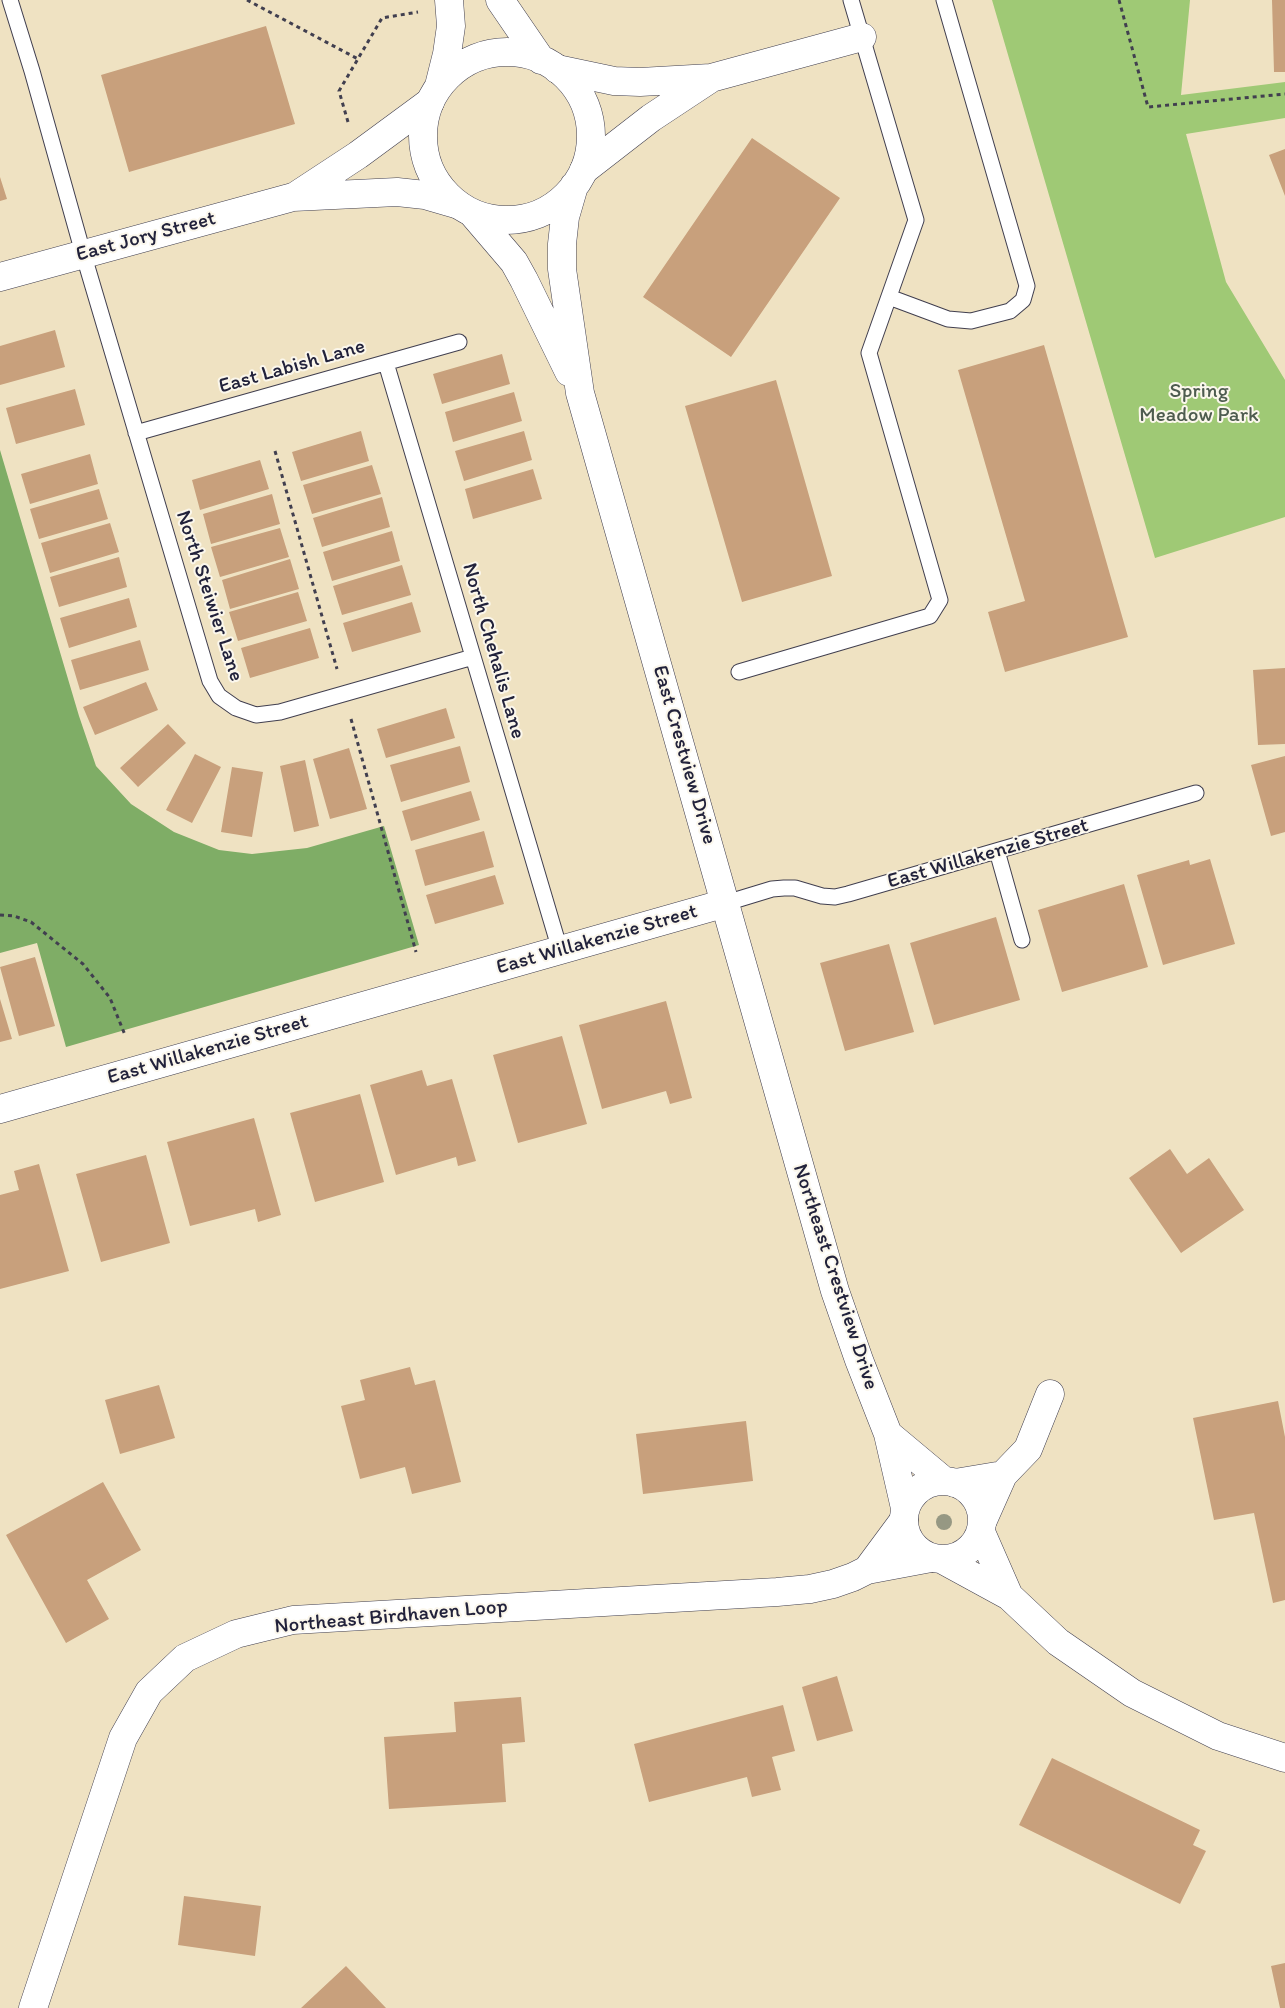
<!DOCTYPE html>
<style>
body{margin:0}
canvas{display:block;background:#efe2c2}
</style>
<canvas width="1285" height="2008"></canvas>
<script>
const g = document.querySelector('canvas').getContext('2d');
g.lineJoin = 'round';
function fill(path, color) { g.fillStyle = color; g.fill(path, 'evenodd'); }
const poly = rows => new Path2D(rows.map(r => 'M' + r).join(''));
function trace(path, color, width, dash) { g.strokeStyle = color; g.lineWidth = width; g.lineCap = dash ? 'butt' : 'round'; g.setLineDash(dash || []); g.stroke(path); }
function write(font, color, halo, rows, align = 'center') {
  g.font = font + ' Itim,sans-serif'; g.lineWidth = 4; g.setLineDash([]); g.textBaseline = 'middle'; g.strokeStyle = halo; g.fillStyle = color; for (const [text, x, y, turn = 0] of rows) {
    g.save(); g.translate(x, y); g.rotate((+turn || 0) * Math.PI / 180); g.textAlign = isNaN(turn) ? turn : align; if (halo) g.strokeText(text, 0, 0); g.fillText(text, 0, 0); g.restore();
  }
}
const green = poly([
 [992,0,1190,0,1181,95,1285,82,1285,118,1186,134,1226,282,1285,380,1285,517,1155,558]
]);
const forest = poly([
 [0,450,79,716,96,766,131,804,174,832,219,850,252,854,307,848,384,826,419,945,66,1047,37,943,0,953]
]);
const building = poly([
 [1272,0,1285,0,1285,72,1274,72],
 [266,26,295,124,129,172,101,75],
 [752,138,840,198,731,357,643,297],
 [1285,149,1285,196,1269,155],
 [0,177,7,199,0,201],
 [55,330,65,367,0,385,0,346],
 [1044,345,1128,637,1005,672,988,612,1025,601,958,370],
 [502,354,510,384,442,404,433,374],
 [776,380,832,576,742,602,685,406],
 [75,389,85,425,16,444,6,408],
 [514,392,522,421,453,442,445,412],
 [361,431,369,461,301,481,292,452],
 [524,431,532,460,464,481,455,451],
 [90,454,98,484,30,504,21,474],
 [260,460,269,489,200,510,192,480],
 [372,465,381,494,312,514,303,485],
 [533,469,542,499,473,519,465,489],
 [99,489,108,519,39,539,30,509],
 [272,494,280,524,211,544,203,514],
 [382,497,390,527,322,547,313,518],
 [110,523,119,552,50,573,41,543],
 [280,528,289,557,220,577,211,547],
 [392,531,400,561,332,581,323,552],
 [119,557,127,587,59,607,50,577],
 [290,559,299,589,230,609,222,580],
 [402,565,411,595,342,615,333,586],
 [298,592,307,621,238,641,229,612],
 [129,598,137,627,69,648,60,618],
 [412,602,421,632,352,652,343,623],
 [310,628,319,658,250,678,241,648],
 [140,640,149,670,80,690,71,660],
 [1285,668,1285,744,1258,745,1253,670],
 [146,682,158,710,95,735,83,707],
 [446,708,455,738,386,758,377,729],
 [168,724,186,743,138,787,120,768],
 [460,746,470,782,401,802,390,765],
 [349,748,367,809,330,819,313,759],
 [195,754,221,767,192,823,166,810],
 [1285,756,1285,832,1271,836,1251,765],
 [305,760,319,826,294,832,280,766],
 [232,767,263,772,252,837,221,832],
 [471,791,480,820,411,841,402,811],
 [484,831,494,867,425,886,415,850],
 [1210,859,1235,944,1163,965,1137,875,1189,860,1190,865],
 [495,875,504,904,435,924,426,895],
 [1124,884,1148,967,1062,992,1038,910],
 [996,917,1020,1000,934,1025,910,943],
 [889,944,914,1032,845,1051,820,963],
 [35,957,55,1026,19,1036,0,967],
 [0,999,12,1039,0,1042],
 [666,1001,692,1098,670,1104,666,1091,602,1109,579,1025],
 [562,1036,587,1124,518,1143,493,1055],
 [422,1070,427,1086,452,1079,476,1161,458,1166,456,1157,396,1175,370,1085],
 [360,1094,384,1182,315,1202,290,1113],
 [254,1118,281,1215,258,1222,255,1209,190,1226,167,1142],
 [1170,1149,1187,1174,1209,1158,1244,1210,1181,1253,1129,1178],
 [146,1155,170,1243,101,1262,76,1174],
 [39,1164,69,1271,0,1289,0,1195,19,1190,14,1171],
 [410,1367,415,1385,435,1380,461,1482,412,1494,405,1467,360,1479,341,1406,365,1400,360,1380],
 [159,1385,175,1438,120,1454,105,1400],
 [1278,1401,1285,1437,1285,1600,1273,1603,1254,1513,1214,1520,1193,1418],
 [746,1421,753,1481,643,1494,636,1434],
 [103,1482,141,1550,87,1580,109,1619,66,1643,6,1535],
 [837,1676,853,1731,817,1741,802,1687],
 [521,1697,525,1742,502,1744,506,1802,389,1809,384,1737,456,1732,454,1702],
 [783,1705,795,1751,772,1757,781,1790,752,1797,747,1777,649,1802,634,1744],
 [1052,1758,1200,1830,1193,1845,1206,1851,1180,1904,1019,1825],
 [184,1896,261,1906,255,1956,178,1945],
 [1285,1963,1285,2008,1280,2008,1271,1966],
 [346,1966,386,2008,301,2008]
]);
const path = poly([
 [247,0,358,59],
 [1119,0,1148,107,1285,94],
 [348,122,339,91,382,18,418,12],
 [275,451,337,669],
 [351,719,416,952],
 [0,915,14,916,31,922,83,964,110,998,125,1035]
]);
const service = poly([
 [10,0,32,71,83,253,204,661,210,681,219,696,236,708,256,715,280,712,473,657],
 [889,297,948,319,971,321,1010,311,1023,300,1027,286,944,0],
 [386,363,560,950],
 [136,433,459,342],
 [739,672,930,616,940,600,869,353,916,220,851,0],
 [997,851,1022,940],
 [726,903,772,889,784,888,795,888,822,896,835,897,848,894,1196,793]
]);
const minor = poly([
 [557,69,614,81,640,82,711,78,862,37],
 [584,170,651,118,710,79],
 [294,197,358,155,430,102],
 [0,277,293,197,397,192,425,195,456,204],
 [0,1109,726,903],
 [955,1483,1003,1475],
 [983,1520,1003,1475,1028,1449,1050,1394],
 [867,1570,904,1520],
 [33,2008,123,1738,149,1692,185,1658,236,1634,293,1620,777,1592,810,1589,833,1584,853,1577,867,1570,931,1558]
]);
const tertiary = poly([
 [500,0,541,60],
 '423 136a84 84 0 1 1 168 0a84 84 0 1 1-168 0Z',
 [439,86,447,54,451,26,449,0],
 [574,186,565,217,562,244,562,269,580,393,835,1291,859,1360,888,1434,905,1508],
 [473,214,514,262,524,280,569,372],
 [888,1434,943,1480],
 '904 1520a39 39 0 1 1 78 0a39 39 0 1 1-78 0Z',
 [981,1532,1009,1596],
 [943,1560,1009,1596,1058,1642,1132,1693,1218,1736,1285,1758]
]);
const trees = [
 [944,1522]
];
const streetNames = [
 ["East Jory Street",146,237,-15],
 ["East Labish Lane",292,367,-16],
 ["North Steiwier Lane",209,596,72],
 ["North Chehalis Lane",493,651,74],
 ["East Crestview Drive",684,755,74],
 ["East Willakenzie Street",988,854,-16],
 ["East Willakenzie Street",597,940,-16],
 ["East Willakenzie Street",208,1050,-16],
 ["Northeast Crestview Drive",835,1277,72],
 ["Northeast Birdhaven Loop",391,1617,-5]
];
const parkNames = [
 ["Spring",1199,392],
 ["Meadow Park",1199,416]
];
fill(green, '#9fc975');
fill(forest, '#7fad66');
fill(building, '#c8a07c');
trace(service, '#413f4f', 17);
trace(minor, '#413f4f', 29);
trace(tertiary, '#413f4f', 29);
trace(path, '#413f4f', 3, [4, 4]);
trace(service, '#fff', 15);
trace(minor, '#fff', 28);
trace(tertiary, '#fff', 28);
g.fillStyle = '#969883';
for (const [x, y] of trees) { g.beginPath(); g.arc(x, y, 8, 0, 2 * Math.PI); g.fill(); }
write('21px', '#22223b', '#fbf7ec', streetNames);
write('21px', '#4e5c4f', '#fbf7ec', parkNames);
</script>
